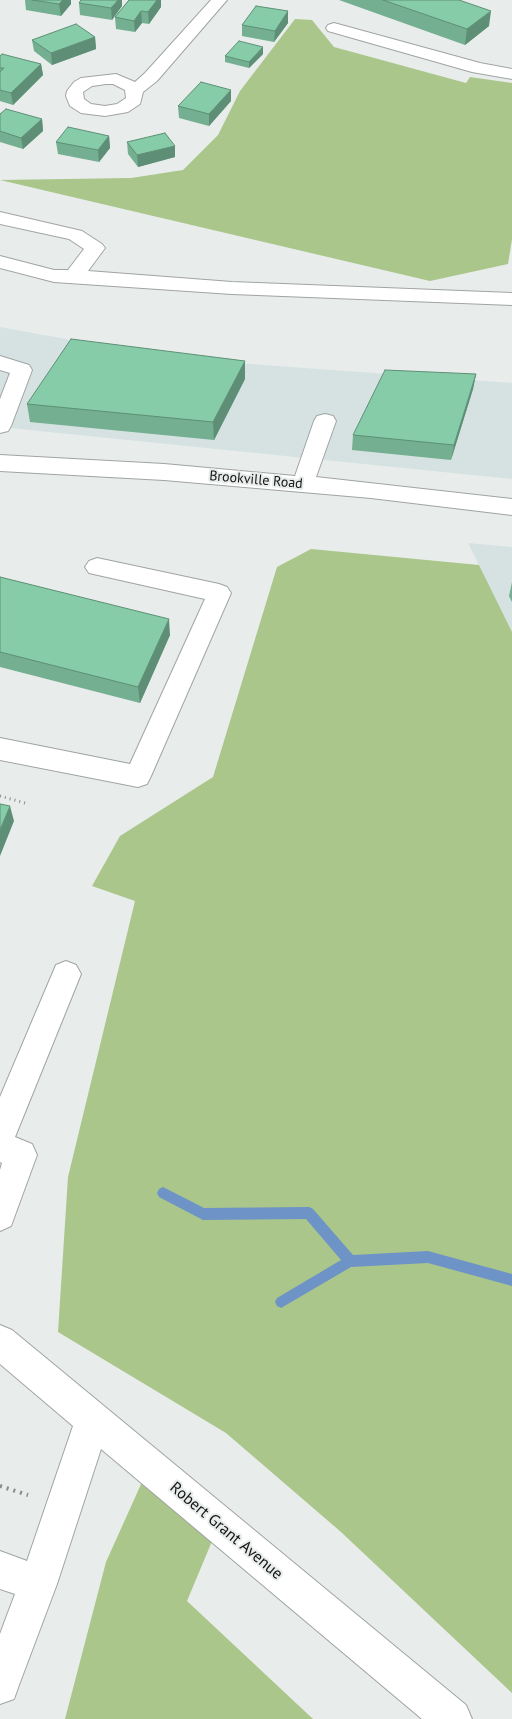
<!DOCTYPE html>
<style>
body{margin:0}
canvas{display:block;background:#e8eceb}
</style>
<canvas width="512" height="1719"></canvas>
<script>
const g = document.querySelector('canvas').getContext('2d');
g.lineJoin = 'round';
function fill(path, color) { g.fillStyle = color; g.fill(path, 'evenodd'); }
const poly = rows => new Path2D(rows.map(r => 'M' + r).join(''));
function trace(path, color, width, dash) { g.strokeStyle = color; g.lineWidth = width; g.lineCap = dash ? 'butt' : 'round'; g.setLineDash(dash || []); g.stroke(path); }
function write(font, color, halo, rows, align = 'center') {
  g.font = font + ' "PT Sans",sans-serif'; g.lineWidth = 4; g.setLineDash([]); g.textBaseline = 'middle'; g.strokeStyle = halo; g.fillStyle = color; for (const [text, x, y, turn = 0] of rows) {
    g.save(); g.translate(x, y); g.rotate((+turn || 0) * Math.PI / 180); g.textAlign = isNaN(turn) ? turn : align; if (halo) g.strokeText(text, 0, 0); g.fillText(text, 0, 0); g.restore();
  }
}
const built = poly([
 [0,327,109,347,236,363,512,383,512,479,0,427],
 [468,543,512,547,512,632,479,565]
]);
const green = poly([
 [295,19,312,20,334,47,466,83,470,77,512,83,512,239,508,264,430,281,0,180,131,178,183,170,218,135,240,91],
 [311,549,479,565,512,632,512,1693,341,1532,226,1433,58,1332,68,1177,135,901,92,886,120,836,213,777,277,567],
 [142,1482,215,1534,187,1601,313,1719,65,1719,106,1562]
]);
const stream = poly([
 [163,1187,204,1208,309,1207,313,1209,353,1255,428,1251,512,1274,512,1286,428,1263,351,1267,281,1308,277,1306,275,1302,277,1298,341,1260,306,1219,203,1220,159,1197,157,1193,159,1189,163,1187]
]);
const pathFar1 = poly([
 [0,796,25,803]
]);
const path = poly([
 [0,1486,28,1495]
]);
const minor = poly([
 [211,0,227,0,157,81,143,92,140,104,128,112,105,116,81,113,70,106,66,96,67,91,74,82,81,78,116,74,135,82,145,73,211,0],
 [106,84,113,84,125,90,126,98,117,104,105,106,91,104,84,99,83,92,92,86,106,84],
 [334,23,480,63,512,69,512,79,472,72,328,31,326,28,328,25,334,23],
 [0,212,82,231,102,244,105,248,88,271,232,282,512,293,512,305,232,294,54,282,0,268,0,256,54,270,68,270,84,249,69,239,0,224,0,212],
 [0,356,29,365,32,370,11,426,8,431,0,433,0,399,10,373,0,370,0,356],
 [325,414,333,416,336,421,316,477,512,499,512,515,371,498,164,480,0,471,0,455,164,464,295,476,314,421,317,416,325,414],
 [97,558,219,584,227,587,231,593,151,776,147,784,138,787,0,760,0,738,130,764,205,599,89,573,85,567,89,561,97,558],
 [66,961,76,965,81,974,15,1137,32,1144,37,1155,11,1226,0,1231,0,1170,2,1163,0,1162,0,1097,56,965,66,961],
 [0,1325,12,1330,466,1705,472,1719,422,1719,101,1449,57,1584,19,1685,14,1699,0,1704,0,1634,15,1594,0,1589,0,1551,27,1561,73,1426,0,1364,0,1325]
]);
const wall = poly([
 [25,0,71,0,71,4,61,16,26,10],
 [129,0,161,7,149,24,142,23,135,32,116,29,115,17],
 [339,0,459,0,489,26,465,45],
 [79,3,122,6,112,20,80,15],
 [288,23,274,42,242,36,242,25],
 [95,37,96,49,52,65,34,51,32,40],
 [263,54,249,68,225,62,225,56],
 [0,56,41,64,43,75,13,105,0,101],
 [231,90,231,101,209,126,179,118,178,106],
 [0,114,42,119,43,131,23,149,0,142],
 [109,136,110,148,99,162,58,154,56,142],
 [127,142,175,146,175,157,138,167,128,154],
 [245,361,245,379,214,440,30,422,27,404],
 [476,374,473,389,451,460,352,450,353,435],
 [0,577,170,635,140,703,0,667],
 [512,582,512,602,509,596]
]);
const shadedWall = poly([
 [63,0,71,0,71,4,61,16,59,4],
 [118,0,122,0,122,6,112,20,111,8],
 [157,0,161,0,161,7,149,24,148,12],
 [141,11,142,23,135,32,134,21],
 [288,11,288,23,274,42,275,31],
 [491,11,489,26,465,45,467,29],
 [95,37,96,49,52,65,51,53],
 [263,47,263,54,249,68,249,62],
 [41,64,43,75,13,105,11,93],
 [231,90,231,101,209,126,209,114],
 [42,119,43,131,23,149,21,138],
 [109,136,110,148,99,162,98,150],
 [175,146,175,157,138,167,137,155],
 [245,361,245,379,214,440,213,422],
 [476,374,473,389,451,460,454,445],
 [169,619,170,635,140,703,138,687],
 [10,806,14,821,0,856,0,830]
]);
const building = poly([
 [32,0,63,0,59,4,32,0],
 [81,0,118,0,111,8,79,3,81,0],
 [129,0,157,0,148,12,141,11,134,21,115,17,129,0],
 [383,0,459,0,491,11,467,29,383,0],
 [256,6,288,11,275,31,242,25,256,6],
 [76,24,95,37,51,53,32,40,76,24],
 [239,41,263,47,249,62,225,56,239,41],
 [2,54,41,64,11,93,0,90,0,72,4,68,0,68,0,56,2,54],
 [201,82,231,90,209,114,178,106,201,82],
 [6,109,42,119,21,138,0,131,0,114,6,109],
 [68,127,109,136,98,150,56,142,68,127],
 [165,133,175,146,137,155,127,142,165,133],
 [71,339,245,361,213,422,27,404,71,339],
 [385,370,476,374,454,445,353,435,385,370],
 [0,577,169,619,138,687,0,652,0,577],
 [0,804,10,806,0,830,0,804]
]);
const streetNames = [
 ["Brookville Road",256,480,5]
];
const nearStreetnames = [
 ["Robert Grant Avenue",226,1531,40]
];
fill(built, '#d5e2e1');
fill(green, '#aac68b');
fill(stream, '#6e93c7');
trace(minor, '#a0a4a3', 2);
trace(pathFar1, '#888a8a', 3, [1, 4]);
trace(path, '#888a8a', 4, [2, 5]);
fill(minor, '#fff');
fill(wall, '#73af90');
fill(shadedWall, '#5e8f76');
fill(building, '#86cca8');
trace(building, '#5e8f76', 1);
write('14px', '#141515', '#e8eceb', streetNames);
write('16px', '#141515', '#e8eceb', nearStreetnames);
</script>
